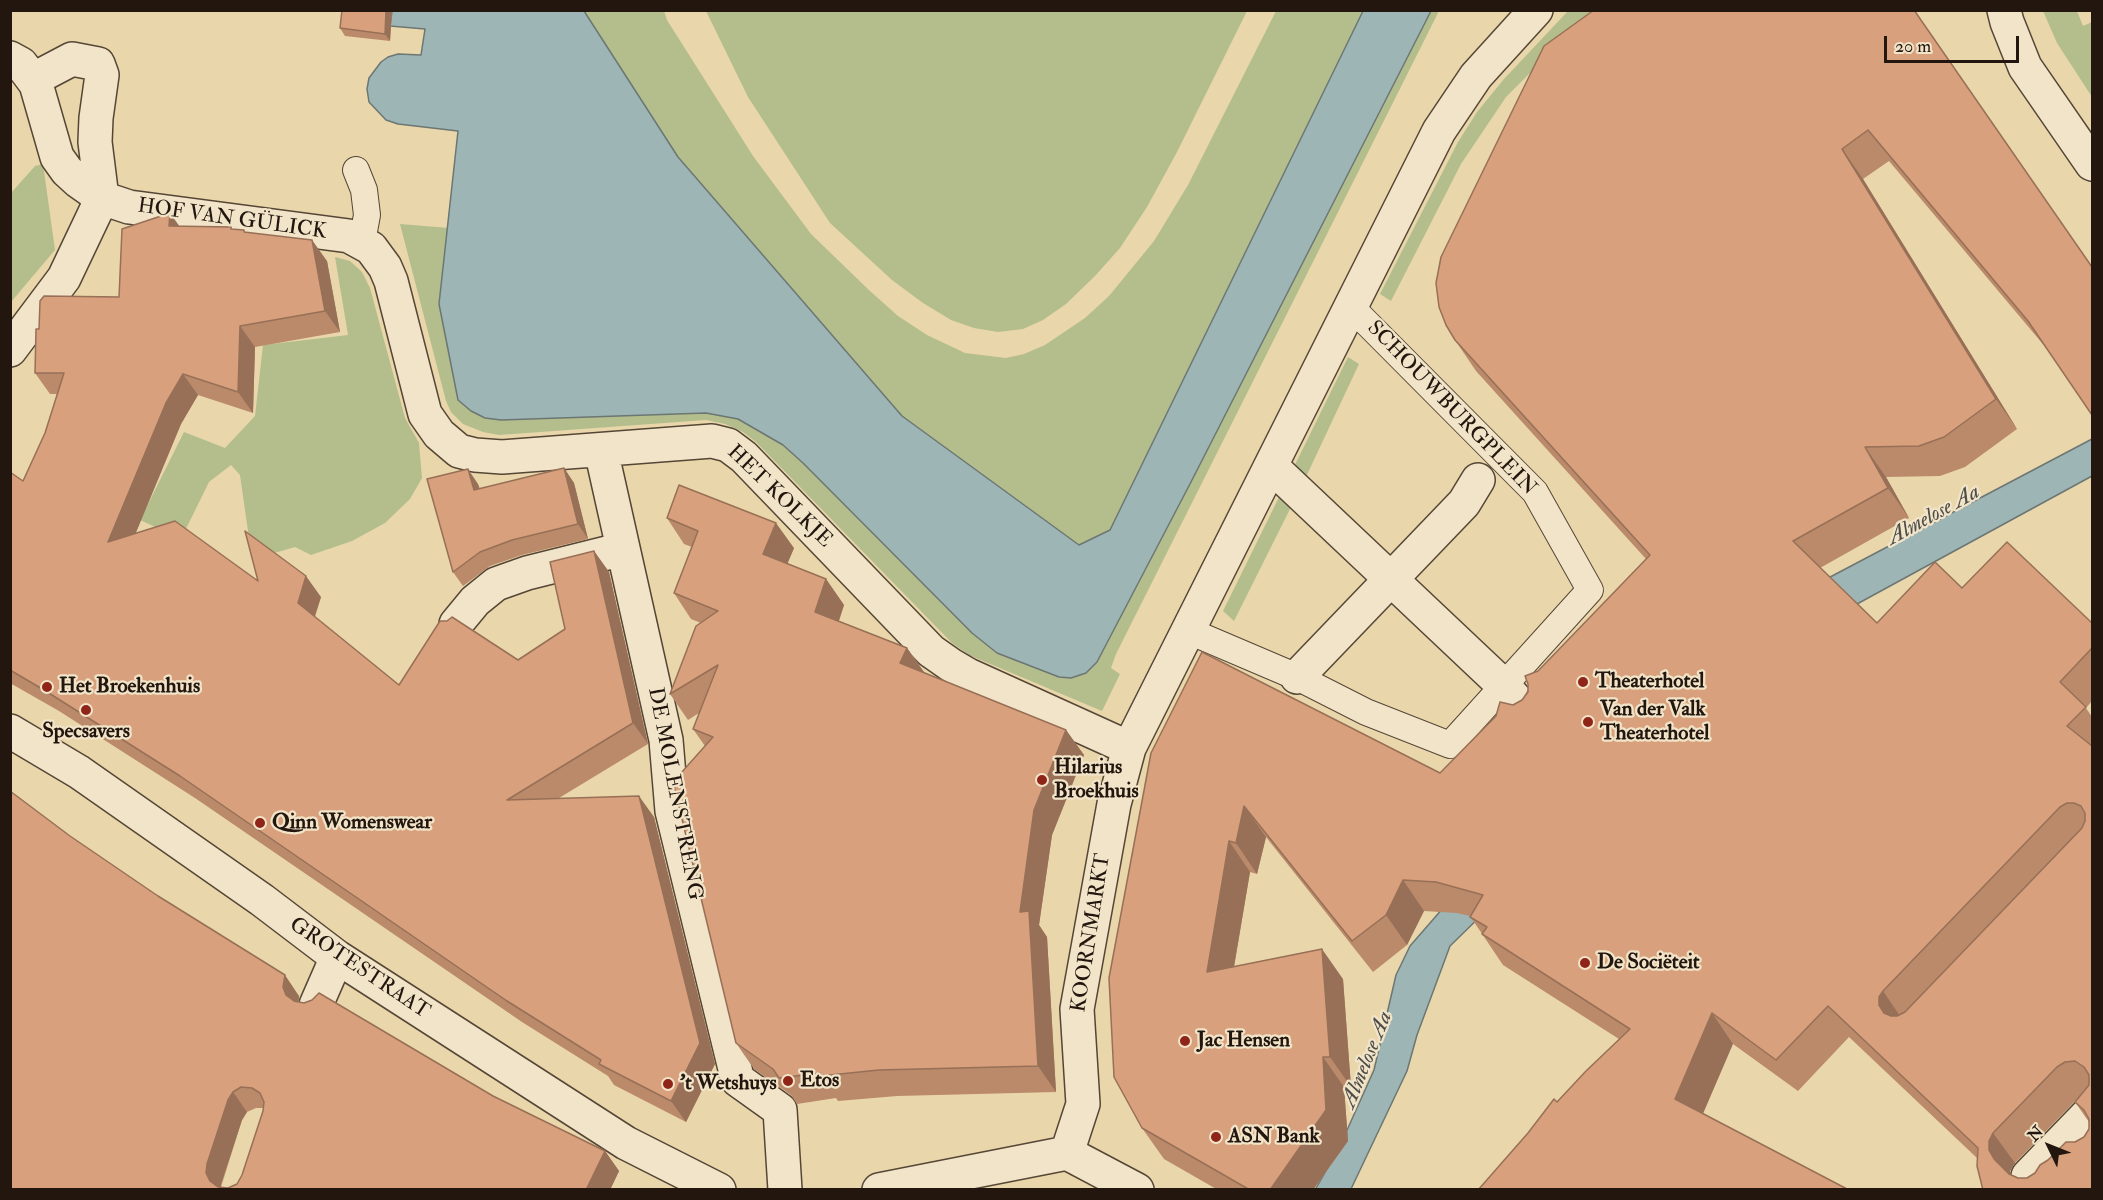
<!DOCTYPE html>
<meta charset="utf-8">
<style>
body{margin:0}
#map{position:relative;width:2103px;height:1200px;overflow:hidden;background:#ead6ab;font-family:"IM FELL Double Pica",serif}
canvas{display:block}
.frame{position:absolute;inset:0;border:12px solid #23160f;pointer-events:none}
.north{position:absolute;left:2019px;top:1116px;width:60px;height:60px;-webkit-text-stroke:4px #f1e4c8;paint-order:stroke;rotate:313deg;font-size:16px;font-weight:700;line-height:24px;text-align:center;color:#23160f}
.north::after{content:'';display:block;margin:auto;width:21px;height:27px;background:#23160f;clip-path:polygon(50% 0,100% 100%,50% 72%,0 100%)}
.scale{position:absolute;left:1884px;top:36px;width:135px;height:27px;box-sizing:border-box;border:3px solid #23160f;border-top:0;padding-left:8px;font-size:18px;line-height:21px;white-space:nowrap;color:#23160f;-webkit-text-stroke:4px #f1e4c8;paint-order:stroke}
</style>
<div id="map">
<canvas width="2103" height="1200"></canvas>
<div class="frame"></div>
<div class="north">N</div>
<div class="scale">20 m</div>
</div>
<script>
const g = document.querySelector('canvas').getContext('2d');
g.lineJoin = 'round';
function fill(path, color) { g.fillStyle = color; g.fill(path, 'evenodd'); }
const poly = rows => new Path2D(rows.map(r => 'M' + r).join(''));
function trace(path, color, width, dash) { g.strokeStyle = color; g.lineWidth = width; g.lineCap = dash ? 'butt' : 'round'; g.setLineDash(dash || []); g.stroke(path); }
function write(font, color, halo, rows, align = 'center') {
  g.font = font + ' "IM FELL Double Pica",serif'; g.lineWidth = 4.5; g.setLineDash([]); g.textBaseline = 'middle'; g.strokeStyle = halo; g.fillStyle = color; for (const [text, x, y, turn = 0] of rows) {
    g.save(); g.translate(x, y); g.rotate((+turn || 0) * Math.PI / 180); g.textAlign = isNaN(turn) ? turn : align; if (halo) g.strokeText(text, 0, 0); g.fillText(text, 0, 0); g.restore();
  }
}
const green = poly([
 [584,11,664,11,667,20,753,156,811,234,870,291,898,316,927,335,965,353,1006,358,1024,354,1045,345,1085,318,1109,296,1154,241,1188,185,1276,11,1363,11,1110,530,1079,545,902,416,678,157],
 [706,11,1247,11,1177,152,1147,207,1120,248,1095,276,1066,304,1043,320,1023,329,998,332,974,328,951,320,923,303,892,280,830,223,748,97],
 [1431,11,1439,11,1116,654,1111,668,1120,674,1102,711,969,655,952,643,756,442,743,432,725,424,706,420,499,435,483,432,463,424,451,412,446,401,400,224,449,228,439,304,707,413,738,419,754,428,783,445,803,463,972,633,997,653,1059,677,1071,678,1097,662,1191,482],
 [1568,11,1592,11,1506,97,1461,164,1391,301,1380,294,1458,142,1477,112,1504,79],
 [2043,11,2077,11,2083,26,2092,22,2092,97,2057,43],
 [43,164,55,250,11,302,11,193,35,166],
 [335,257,350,261,362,272,370,288,405,418,419,443,422,478,410,499,385,523,352,541,311,555,295,547,271,554,249,538,240,475,231,465,209,482,181,539,140,520,184,432,225,448,255,416,263,345,348,335],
 [1348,357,1359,364,1305,479,1234,621,1223,611]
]);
const water = poly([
 [392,11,584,11,678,157,902,416,1079,545,1110,530,1363,11,1431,11,1191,482,1097,662,1086,673,1071,678,1059,677,997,653,972,633,803,463,783,445,738,419,706,413,501,420,485,418,471,411,458,400,439,304,458,131,398,124,386,120,369,102,367,89,369,78,381,62,388,57,398,54,421,55,425,29,390,26,392,11],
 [2092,439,2092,476,1857,604,1543,855,1450,946,1417,1035,1407,1071,1351,1189,1315,1190,1339,1148,1374,1070,1396,975,1410,946,1497,846,1796,595,2092,439]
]);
const lane = poly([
 [356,170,364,190,367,215,362,242],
 [1189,631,1297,677,1366,712,1450,745,1590,590,1535,492,1351,307]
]);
const street = poly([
 [2004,10,2007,22,2025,67,2092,164],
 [10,58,21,64,36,84,57,157,67,171,78,181,102,198,129,207,349,236,371,248,385,267,391,281,425,414,439,434,459,451,475,455,502,457,712,441,728,445,744,457,931,651,951,665,968,675,1129,748],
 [10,350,64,278,102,198,95,142,96,118,102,75,98,64,72,59,34,79],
 [601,450,666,740,672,811,736,1073,738,1080,780,1110,785,1190],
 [1271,466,1504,686,1531,717],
 [456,624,475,601,496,584,527,573,623,549],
 [1297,677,1464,503,1478,480],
 [10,731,79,772,262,900,337,957,626,1143,719,1190],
 [316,1005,337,957],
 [1067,1153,1083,1104,1077,1009,1114,804,1129,748,1439,131,1476,76,1536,10],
 [879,1190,1067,1153,1137,1190],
 [2043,1190,2028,1176,2092,1110]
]);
const wall = poly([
 [342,10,392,10,390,41,345,36,340,28],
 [1914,10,2047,349,1889,161,1863,179,2017,429,1965,467,1940,476,1886,477,1909,518,1820,568,1877,623,1962,588,2092,623,2092,701,2086,708,2092,717,2092,1190,1983,1190,1977,1158,1849,1037,1798,1091,1733,1044,1557,1102,1619,1039,1503,965,1470,916,1457,913,1424,911,1407,945,1373,972,1266,837,1257,874,1250,872,1234,967,1343,979,1351,1087,1344,1087,1348,1141,1313,1190,1218,1190,1164,1159,1142,1128,1151,753,1440,773,1513,705,1522,700,1538,671,1646,559,1476,371,1455,340],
 [2079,1097,2075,1102,2089,1122,2089,1129,2084,1137,2075,1142,2035,1173,2027,1178,2018,1178,2010,1174,2010,1171,2015,1163],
 [180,226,231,227,233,230,244,230,246,233,327,261,340,332,255,347,253,413,198,395,181,424,135,534,258,581,321,597,315,617,399,685,518,660,565,629,594,551,609,572,648,744,559,798,654,817,715,1064,686,1122,614,1085,608,1076,522,1022,195,798,59,711,10,683,10,472,23,481,45,433,57,394,50,394,35,373,39,329,119,297],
 [564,468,574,483,588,539,522,555,490,566,463,586,453,572,478,484,480,489],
 [667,518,794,548,787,564,826,579,844,605,839,621,907,648,925,673,1066,730,1084,755,1052,835,1039,925,1047,937,1056,1092,897,1096,838,1101,836,1098,797,1104,791,1095,754,1069,736,1043,705,746,693,729,699,713,688,720,670,694,701,623,691,619,674,593,692,547,684,544],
 [70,836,299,996,298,1002,605,1151,619,1171,610,1190,10,1190],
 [256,1108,264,1108,263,1111,242,1175,237,1184,228,1188,221,1187,242,1120,247,1112]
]);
const shadedWall = poly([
 [386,10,392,10,390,41,385,34],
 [1842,149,1863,179,2017,429,1996,399],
 [170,213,185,234,169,226],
 [312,240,327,261,340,332,325,311],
 [240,326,255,347,253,413,238,392],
 [183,374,198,395,181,424,123,564,108,542,166,403],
 [1865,447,1886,477,1909,518,1888,488],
 [564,468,574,483,588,539,578,524],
 [468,469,478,484,484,505,474,490],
 [776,523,794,548,781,579,763,554],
 [594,551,609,572,648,744,633,723],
 [306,576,321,597,312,624,298,603],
 [826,579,844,605,833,638,815,612],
 [907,648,925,674,900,663],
 [1066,730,1084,755,1052,835,1039,925,1047,937,1056,1092,1038,1066,1020,912,1034,810],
 [639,796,654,817,715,1064,686,1122,671,1101],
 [1244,806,1266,837,1257,874,1236,843],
 [1229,841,1250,872,1228,1002,1207,972],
 [1403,880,1424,911,1407,945,1386,915],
 [1322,949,1343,979,1351,1087,1330,1057],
 [285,975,299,996,298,1008,286,995,283,987],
 [1883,991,1904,1022,1884,1013,1879,1005,1879,997],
 [1712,1013,1733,1044,1696,1130,1675,1099],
 [1323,1057,1344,1087,1348,1141,1313,1190,1270,1190],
 [233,1092,247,1112,242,1120,221,1184,221,1190,210,1181,206,1173,207,1164,228,1100],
 [1993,1133,2015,1163,2010,1171,2010,1181,1994,1159,1989,1150,1989,1141],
 [605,1151,619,1171,610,1190,586,1190]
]);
const building = poly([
 [342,10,386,10,385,34,340,28,342,10],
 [1594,10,1914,10,2092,267,2092,415,2028,321,1868,130,1842,149,1996,399,1944,437,1919,446,1865,447,1888,488,1793,541,1877,623,1935,562,1962,588,2007,542,2092,623,2092,648,2060,682,2086,707,2067,726,2092,746,2092,1190,1983,1190,1977,1166,1978,1148,1828,1006,1776,1060,1712,1013,1675,1099,1849,1190,1478,1190,1528,1133,1554,1099,1557,1102,1586,1071,1630,1029,1482,934,1487,927,1470,917,1483,895,1436,882,1403,880,1386,915,1352,941,1244,806,1236,843,1229,841,1207,972,1322,949,1330,1057,1323,1057,1326,1110,1270,1190,1250,1190,1142,1128,1114,1077,1109,978,1151,753,1202,652,1440,773,1496,716,1500,702,1513,705,1522,700,1528,692,1528,684,1525,676,1538,671,1650,555,1455,340,1446,325,1439,307,1436,283,1441,257,1544,46,1594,10],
 [2067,803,2074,803,2081,806,2085,813,2085,821,2082,828,1905,1012,1897,1016,1891,1016,1884,1013,1879,1005,1879,997,1883,991,2060,807,2067,803],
 [2075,1061,2084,1067,2089,1075,2089,1085,2075,1102,2084,1110,2089,1119,2089,1129,2084,1137,2075,1142,2066,1142,2048,1160,2040,1165,2035,1173,2027,1178,2018,1178,2009,1174,1994,1159,1989,1150,1989,1141,1993,1133,2057,1067,2065,1062,2075,1061],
 [170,213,169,226,231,227,231,229,244,230,244,232,312,240,325,311,240,326,238,392,183,374,166,403,108,542,175,521,258,581,245,531,306,576,298,603,399,685,440,621,447,621,452,617,518,660,565,629,550,562,594,551,633,723,507,800,639,796,700,1043,671,1101,599,1064,601,1060,507,1001,180,776,44,690,10,670,10,472,23,481,45,433,64,373,35,373,36,329,39,329,40,301,44,296,119,297,122,229,170,213],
 [564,468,578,524,512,540,480,552,453,572,427,479,468,469,474,490,564,468],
 [679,485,776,523,763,554,826,579,815,612,907,648,900,663,1066,730,1034,810,1020,912,1029,911,1038,1066,879,1070,820,1076,820,1073,779,1078,773,1069,736,1043,673,782,713,737,693,729,718,665,670,694,696,626,718,611,674,593,698,531,667,518,679,485],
 [10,791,70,836,158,896,285,975,283,987,286,995,294,1001,304,1003,312,1000,319,993,493,1096,605,1151,586,1190,10,1190,10,791],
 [241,1087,252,1088,260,1093,264,1102,263,1111,242,1175,237,1184,228,1188,218,1187,210,1181,206,1173,207,1164,228,1100,233,1092,241,1087]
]);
const markers = [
 [1583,682,6,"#8f2418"],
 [47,687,6,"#8f2418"],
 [86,710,6,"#8f2418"],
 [1588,722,6,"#8f2418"],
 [1042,780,6,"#8f2418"],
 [260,823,6,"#8f2418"],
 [1585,963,6,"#8f2418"],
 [1185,1041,6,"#8f2418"],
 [788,1081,6,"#8f2418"],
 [668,1084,6,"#8f2418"],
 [1216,1137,6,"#8f2418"]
];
const streetNames = [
 ["HOF VAN GÜLICK",232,220,8],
 ["SCHOUWBURGPLEIN",1451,409,46],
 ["HET KOLKJE",779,497,44],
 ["DE MOLENSTRENG",674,794,79],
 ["KOORNMARKT",1092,933,-81],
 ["GROTESTRAAT",359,969,34]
];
const poiNames = [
 ["Theaterhotel",1595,682],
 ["Het Broekenhuis",59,687],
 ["Van der Valk",1600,710],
 ["Theaterhotel",1600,734],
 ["Specsavers",86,732,"center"],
 ["Hilarius",1054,768],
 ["Broekhuis",1054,792],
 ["Qinn Womenswear",272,823],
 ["De Sociëteit",1597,963],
 ["Jac Hensen",1197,1041],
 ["Etos",800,1081],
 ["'t Wetshuys",680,1084],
 ["ASN Bank",1228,1137]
];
const waterNames = [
 ["Almelose Aa",1934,516,-29],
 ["Almelose Aa",1368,1060,-68]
];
fill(green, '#b3be8c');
fill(water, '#9db6b5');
trace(water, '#6c7673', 1.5);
trace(lane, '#554636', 28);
trace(street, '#554636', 36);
trace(lane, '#f1e4c8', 26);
trace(street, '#f1e4c8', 33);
fill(wall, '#ba8a6b');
fill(shadedWall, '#977057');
fill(building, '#d8a07c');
trace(building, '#977057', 1.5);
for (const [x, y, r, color] of markers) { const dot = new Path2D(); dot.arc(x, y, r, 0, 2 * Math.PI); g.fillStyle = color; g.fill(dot); trace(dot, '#f1e4c8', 2); }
write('21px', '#23160f', '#f1e4c8', streetNames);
write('bold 21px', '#23160f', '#f1e4c8', poiNames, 'left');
write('italic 22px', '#4e4e49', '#f1e4c8', waterNames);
</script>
